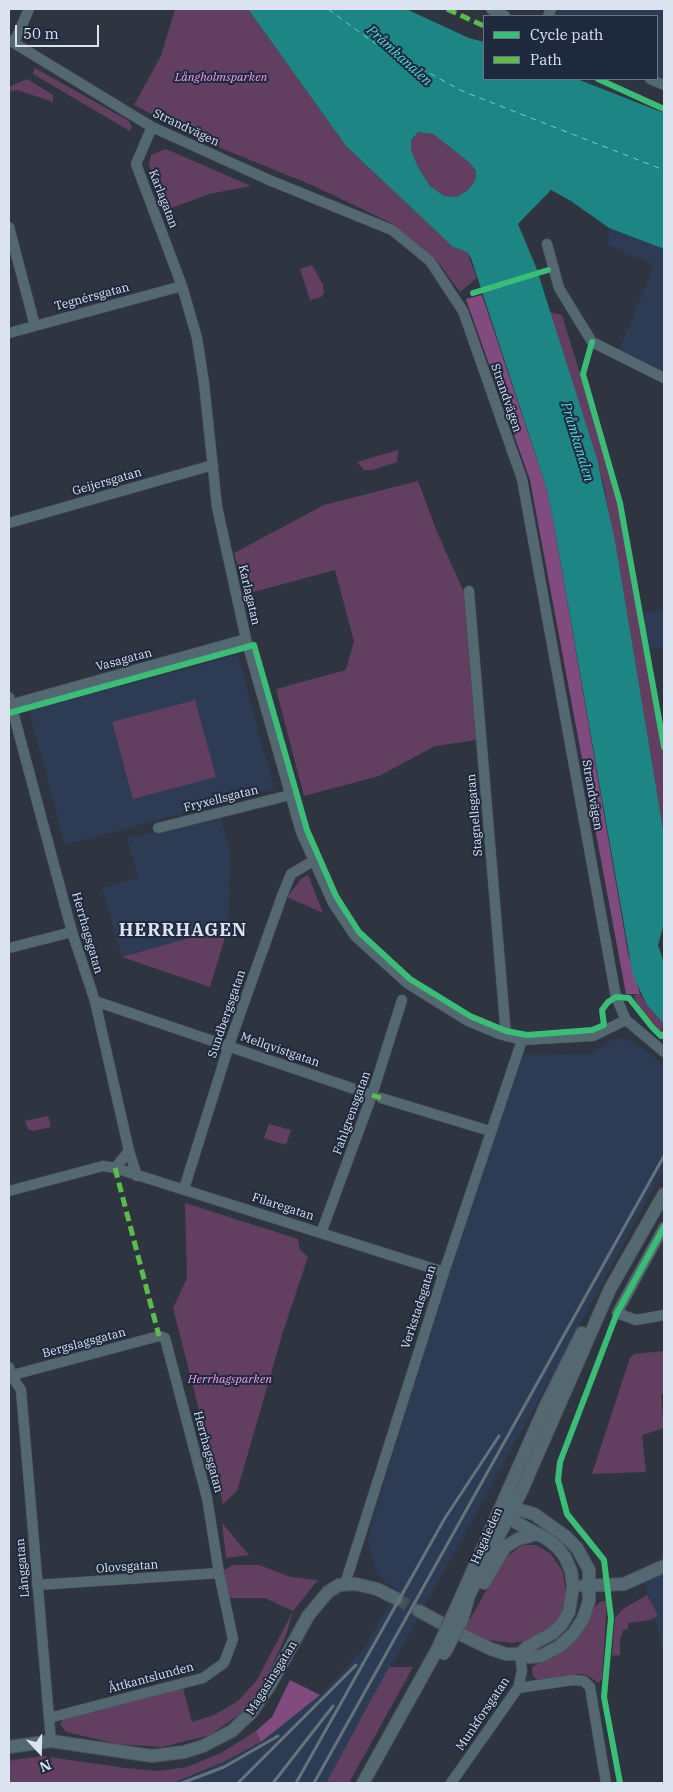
<!DOCTYPE html>
<meta charset="utf-8">
<style>
body{margin:0}
#map{position:relative;width:673px;height:1792px;overflow:hidden;background:#2f3540;font-family:"IBM Plex Serif",serif}
canvas{display:block}
.frame{position:absolute;inset:0;border:10px solid #dbe3f0;pointer-events:none}
.legend{position:absolute;left:483px;top:15px;width:175px;height:65px;box-sizing:border-box;background:#1e293e;border:1px solid #6a7385;margin:0;padding:6px 9px;list-style:none;font-size:15px;color:#dbe3f0}
.legend li{display:flex;align-items:center;gap:10px;height:25px}
.legend b{width:25px;border:1px solid #6a7385}
.north{position:absolute;left:15px;top:1727px;width:50px;height:50px;-webkit-text-stroke:4px #1e293e;paint-order:stroke;rotate:159deg;font-size:14px;font-weight:700;line-height:20px;text-align:center;color:#dbe3f0}
.north::after{content:'';display:block;margin:auto;width:18px;height:22px;background:#dbe3f0;clip-path:polygon(50% 0,100% 100%,50% 72%,0 100%)}
.scale{position:absolute;left:15px;top:25px;width:84px;height:22px;box-sizing:border-box;border:2px solid #dbe3f0;border-top:0;padding-left:6px;font-size:15px;line-height:18px;white-space:nowrap;color:#dbe3f0;-webkit-text-stroke:4px #1e293e;paint-order:stroke}
</style>
<div id="map">
<canvas width="673" height="1792"></canvas>
<div class="frame"></div>
<ul class="legend">
<li><b style="height:6px;background:#3abd76"></b>Cycle path</li>
<li><b style="height:6px;background:#5cbc4b"></b>Path</li>
</ul>
<div class="north">N</div>
<div class="scale">50 m</div>
</div>
<script>
const g = document.querySelector('canvas').getContext('2d');
g.lineJoin = 'round';
function fill(path, color) { g.fillStyle = color; g.fill(path, 'evenodd'); }
const poly = rows => new Path2D(rows.map(r => 'M' + r).join(''));
function trace(path, color, width, dash) { g.strokeStyle = color; g.lineWidth = width; g.lineCap = dash ? 'butt' : 'round'; g.setLineDash(dash || []); g.stroke(path); }
function write(font, color, halo, rows, align = 'center') {
  g.font = font + ' "IBM Plex Serif",serif'; g.lineWidth = 4; g.setLineDash([]); g.textBaseline = 'middle'; g.strokeStyle = halo; g.fillStyle = color; for (const [text, x, y, turn = 0] of rows) {
    g.save(); g.translate(x, y); g.rotate((+turn || 0) * Math.PI / 180); g.textAlign = isNaN(turn) ? turn : align; if (halo) g.strokeText(text, 0, 0); g.fillText(text, 0, 0); g.restore();
  }
}
const built = poly([
 [555,9,664,9,664,78,657,75,657,16,552,16],
 [609,228,664,249,664,380,615,360,654,265,608,245],
 [664,609,664,648,650,650,641,613],
 [238,655,274,789,65,845,29,711],
 [221,818,230,855,228,927,122,957,102,888,138,878,127,838],
 [627,1038,657,1059,664,1068,664,1169,535,1407,326,1783,173,1783,225,1761,261,1742,320,1695,363,1650,398,1590,385,1582,375,1571,368,1543,371,1526,431,1326,522,1055,591,1054,614,1039],
 [664,1559,664,1653,641,1569]
]);
const green = poly([
 [175,9,248,9,346,146,453,247,467,252,477,278,460,292,435,258,391,223,314,186,206,142,134,105,161,56],
 [35,68,129,121,132,127,130,131,33,74],
 [27,79,53,95,53,102,17,90,9,91,9,87],
 [418,132,433,134,470,163,476,171,475,181,468,190,457,197,444,196,430,186,418,167,411,150,411,142],
 [166,149,251,186,209,194,166,210,149,166,151,155],
 [312,265,323,285,324,293,321,297,310,300,300,269],
 [549,312,562,315,619,501,664,756,664,835,604,485],
 [398,450,397,462,372,470,364,470,357,462],
 [418,481,437,532,464,592,477,740,435,746,379,776,304,796,276,689,346,670,354,641,335,570,246,594,234,553,324,505],
 [195,700,216,777,133,799,112,722],
 [308,875,323,913,287,897,301,879],
 [228,927,210,987,122,957],
 [640,994,647,1005,664,1024,661,1032,642,1014,633,995],
 [48,1116,51,1127,33,1131,28,1129,25,1121],
 [269,1124,291,1130,286,1145,264,1138],
 [185,1203,298,1239,300,1250,308,1257,283,1332,237,1491,223,1504,173,1308,187,1278],
 [664,1351,664,1394,661,1395,664,1428,642,1435,646,1472,592,1474,630,1358,634,1354],
 [222,1523,249,1555,226,1558],
 [522,1545,536,1545,551,1554,563,1572,566,1594,561,1615,548,1631,531,1640,512,1643,488,1640,464,1630,504,1559],
 [233,1565,259,1565,291,1577,318,1580,293,1611,286,1635,264,1683,243,1712,210,1735,162,1747,117,1744,66,1732,60,1724,64,1718,183,1688,192,1722,214,1715,238,1701,257,1680,293,1611,265,1598,229,1598,224,1570],
 [647,1595,658,1616,650,1620,628,1623,628,1629,623,1630,620,1639,620,1655,612,1656,615,1618,623,1609],
 [607,1600,602,1679,598,1683,587,1675,579,1674,537,1680,533,1676,532,1667,564,1650,584,1627,593,1609,600,1602],
 [389,1667,413,1667,349,1783,326,1783],
 [256,1731,261,1742,225,1761,173,1783,9,1783,9,1762,13,1760,42,1756,125,1768,159,1771,187,1767,221,1753]
]);
const forest = poly([
 [482,295,546,487,553,519,628,953,640,994,626,994,530,480,466,299],
 [290,1680,320,1695,261,1742,256,1731,272,1717]
]);
const water = poly([
 [248,9,406,9,469,38,484,42,484,79,577,79,664,113,664,249,609,228,571,201,551,190,518,224,536,267,597,459,615,541,664,835,664,923,658,945,664,963,664,1024,647,1005,633,976,553,519,546,487,471,258,467,252,453,247,346,146],
 [418,132,433,134,470,163,476,171,475,181,468,190,457,197,444,196,430,186,418,167,411,150,411,141]
]);
const ferry = poly([
 [328,9,373,42,462,91,664,170]
]);
const tertiaryTunnel = poly([
 [397,1599,419,1611]
]);
const minor = poly([
 [491,9,505,16],
 [548,16,551,9],
 [9,40,152,127,269,180,392,230,430,261,451,293,463,311,522,479,616,997,626,1020,664,1052],
 [14,43,29,9],
 [650,79,664,85],
 [152,127,136,164,182,286,197,338,204,383,217,507,246,639,301,832,333,903,355,936,407,983,468,1021,499,1034,522,1040,593,1036,626,1020],
 [9,227,35,326],
 [547,244,559,288,592,342,664,378],
 [9,333,182,286],
 [9,523,213,465],
 [469,591,506,1036],
 [9,697,72,932,95,1001,129,1151,137,1176],
 [9,705,246,639],
 [158,828,290,795],
 [9,948,72,932],
 [95,1001,372,1095],
 [381,1098,490,1131],
 [115,1168,444,1272],
 [184,1189,229,1045,282,896,291,874,313,861],
 [9,1191,103,1166,115,1168,129,1151],
 [664,1227,617,1313,636,1320,664,1315],
 [321,1233,372,1095,402,1000],
 [9,1367,11,1375,21,1390,51,1741],
 [9,1376,159,1336,165,1338,207,1498,219,1573,233,1639,224,1663,203,1678,49,1718],
 [345,1584,444,1272,522,1040],
 [37,1585,219,1573],
 [518,1688,573,1680,584,1681,590,1687,606,1783],
 [451,1783,518,1688,522,1671,520,1654]
]);
const tertiary = poly([
 [505,1510,517,1523,547,1539,557,1547,565,1557,571,1571,573,1586,569,1612,562,1624,553,1633,527,1647,520,1654],
 [484,1583,505,1547,518,1539,538,1534],
 [583,1586,624,1584,664,1566],
 [419,1611,443,1624],
 [453,1615,545,1407,582,1333],
 [462,1620,469,1595,522,1490,610,1289,664,1194],
 [462,1635,491,1649,506,1654,520,1654,530,1657,541,1656,560,1646,573,1634,583,1619,589,1601,589,1570,577,1548,565,1536,534,1514,506,1506],
 [9,1747,51,1741,152,1756,184,1752,203,1746,232,1731,251,1713,270,1685,308,1616,328,1592,339,1585,356,1584,377,1589,397,1599],
 [363,1783,437,1650]
]);
const rail = poly([
 [182,1783,224,1767,278,1736],
 [238,1783,356,1665],
 [273,1783,333,1706],
 [296,1783,445,1518,499,1436],
 [314,1783,664,1156]
]);
const tertiaryBridge = poly([
 [437,1650,453,1615],
 [444,1654,462,1620]
]);
const quiet = poly([
 [447,9,484,26],
 [372,1095,381,1098],
 [115,1168,159,1336]
]);
const cycleway = poly([
 [598,79,664,109],
 [473,293,548,270],
 [592,342,583,374,620,503,664,747],
 [9,713,254,645,307,830,336,896,359,932,410,979,470,1016,506,1031,527,1035,592,1030,604,1025,602,1010,608,1002,616,997,629,998,652,1027,661,1036,664,1034],
 [620,1783,604,1697,611,1618,604,1560,567,1514,558,1480,560,1462,617,1313,664,1227]
]);
const parkNames = [
 ["Långholmsparken",221,78],
 ["Herrhagsparken",230,1380]
];
const streetNames = [
 ["Strandvägen",186,128,25],
 ["Karlagatan",163,199,69],
 ["Tegnérsgatan",92,297,-15],
 ["Strandvägen",506,398,71],
 ["Geijersgatan",107,482,-16],
 ["Karlagatan",249,595,77],
 ["Vasagatan",124,660,-15],
 ["Strandvägen",592,795,80],
 ["Fryxellsgatan",221,799,-14],
 ["Stagnellsgatan",475,815,-95],
 ["Herrhagsgatan",87,933,74],
 ["Sundbergsgatan",227,1014,-71],
 ["Mellqvistgatan",280,1050,19],
 ["Fahlgrensgatan",352,1113,-70],
 ["Filaregatan",283,1207,18],
 ["Verkstadsgatan",419,1307,-72],
 ["Bergslagsgatan",84,1343,-15],
 ["Herrhagsgatan",208,1452,75],
 ["Hagaleden",487,1536,-66],
 ["Olovsgatan",127,1567,-4],
 ["Långgatan",23,1568,-95],
 ["Åttkantslunden",151,1678,-15],
 ["Magasinsgatan",272,1678,-58],
 ["Munkforsgatan",483,1714,-56]
];
const waterNames = [
 ["Pråmkanalen",399,56,42],
 ["Pråmkanalen",577,442,73]
];
const districtNames = [
 ["HERRHAGEN",183,931]
];
fill(built, '#2d3b54');
fill(green, '#623f61');
fill(forest, '#824b7f');
fill(water, '#1d8583');
trace(ferry, '#51dcd8', 1, [6, 5]);
trace(tertiaryTunnel, '#494f5a', 12, [12, 6]);
trace(minor, '#4c525a', 11);
trace(tertiary, '#4c525a', 14);
trace(minor, '#536871', 10);
trace(tertiary, '#536871', 12);
trace(rail, '#65747c', 3);
trace(tertiaryBridge, '#4c525a', 14, []);
trace(tertiaryBridge, '#536871', 12);
trace(quiet, '#5cbc4b', 5, [10, 5]);
trace(cycleway, '#3abd76', 6);
write('italic 12px', '#f69cee', '#1e293e', parkNames);
write('12px', '#dbe3f0', '#1e293e', streetNames);
write('italic 14px', '#51dcd8', '#1e293e', waterNames);
g.letterSpacing = '1px';
write('bold 18px', '#dbe3f0', '#1e293e', districtNames);
g.letterSpacing = '0px';
</script>
